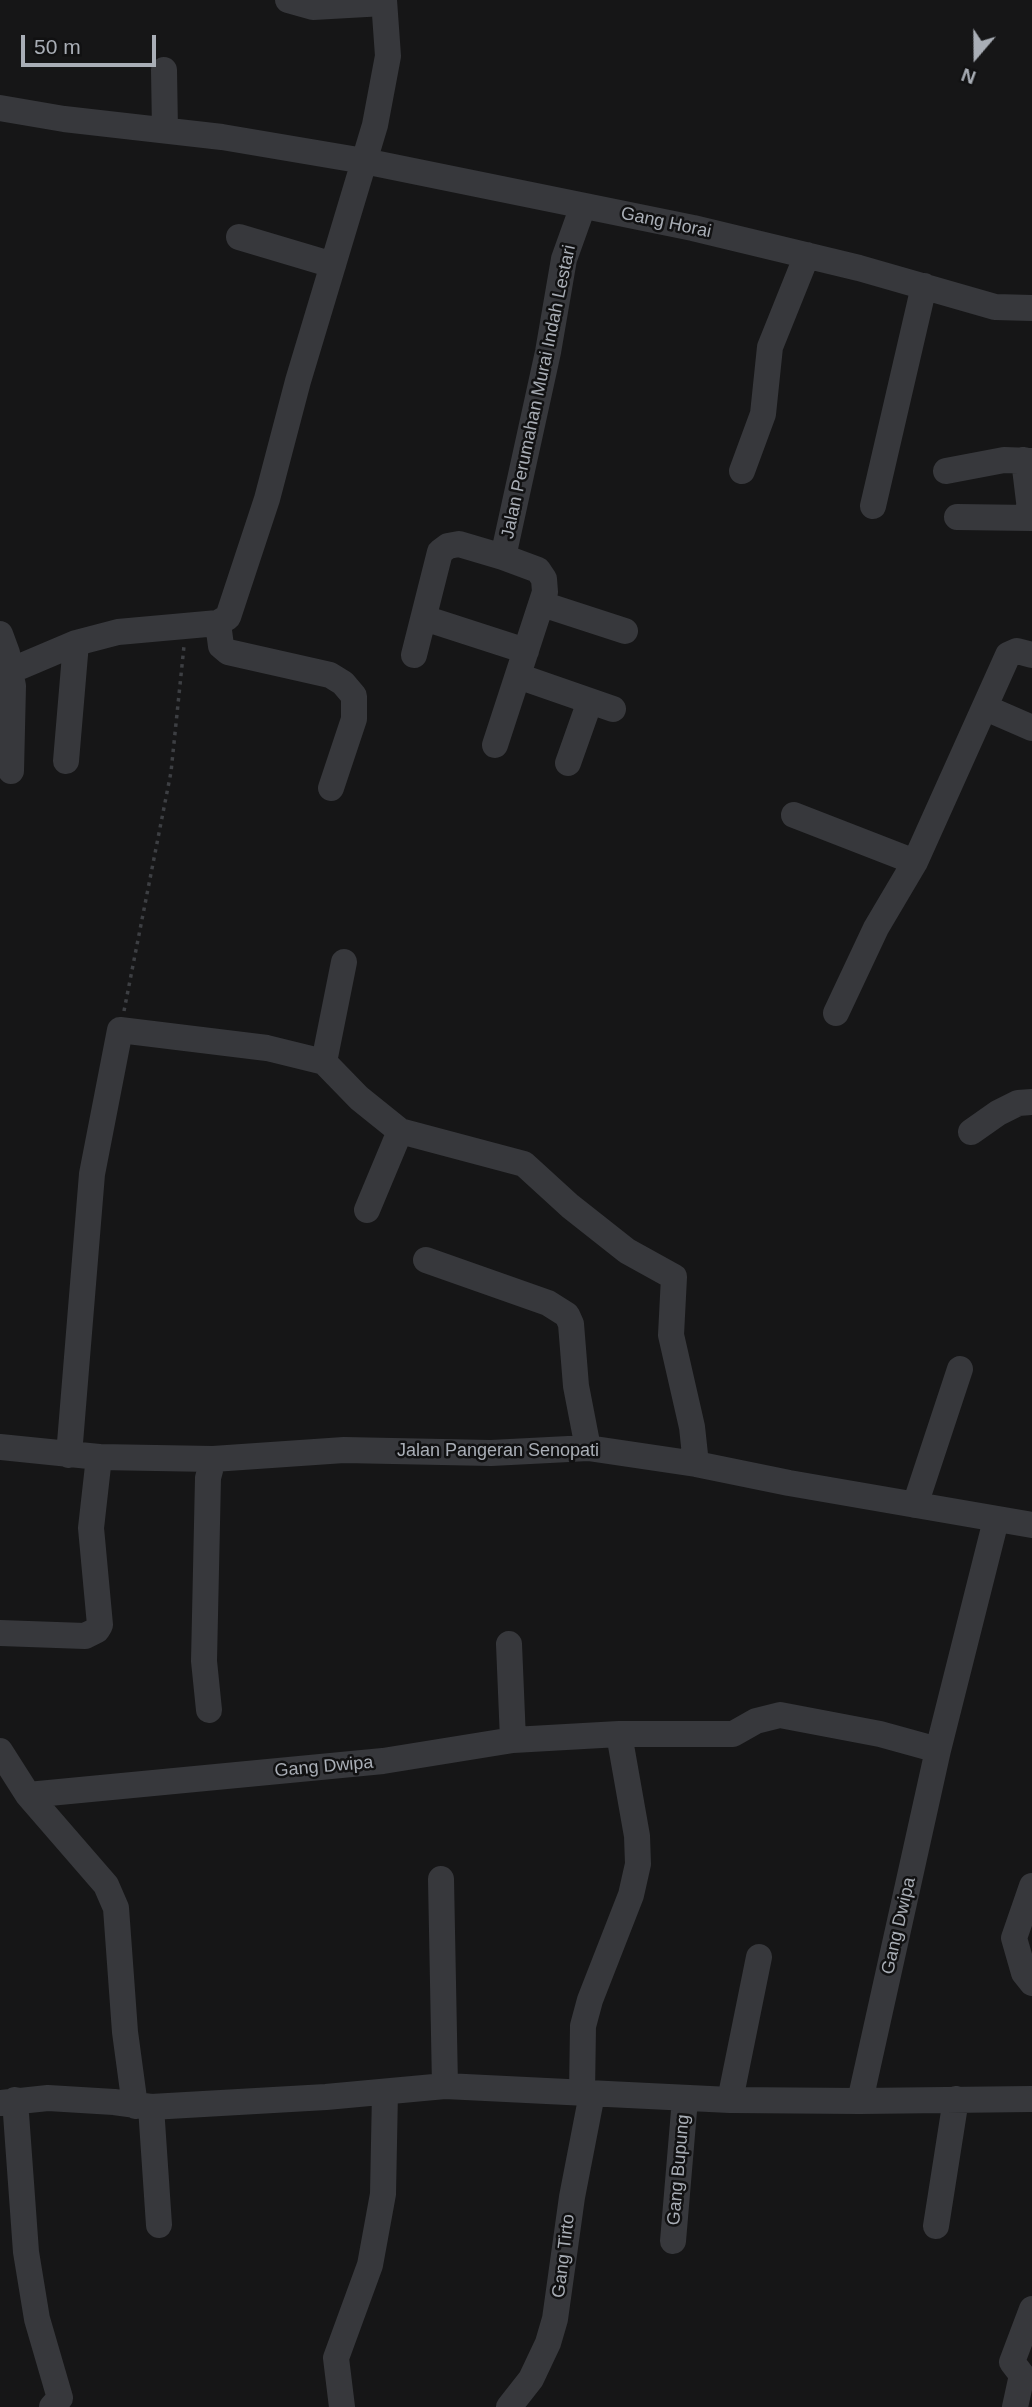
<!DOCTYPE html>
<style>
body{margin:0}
#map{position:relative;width:1032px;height:2407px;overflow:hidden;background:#161617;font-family:Helvetica,sans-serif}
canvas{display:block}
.north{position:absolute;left:941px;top:21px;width:70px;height:70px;-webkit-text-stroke:5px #111112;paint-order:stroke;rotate:200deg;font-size:19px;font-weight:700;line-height:28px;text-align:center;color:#a9aeb6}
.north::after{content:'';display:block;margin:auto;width:24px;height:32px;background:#a9aeb6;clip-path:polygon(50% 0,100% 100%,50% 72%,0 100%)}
.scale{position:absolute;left:21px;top:35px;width:135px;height:32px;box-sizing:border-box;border:4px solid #a9aeb6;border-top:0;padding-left:9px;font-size:21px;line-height:24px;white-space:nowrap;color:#a9aeb6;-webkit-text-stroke:5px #111112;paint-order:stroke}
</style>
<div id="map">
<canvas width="1032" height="2407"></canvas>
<div class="north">N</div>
<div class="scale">50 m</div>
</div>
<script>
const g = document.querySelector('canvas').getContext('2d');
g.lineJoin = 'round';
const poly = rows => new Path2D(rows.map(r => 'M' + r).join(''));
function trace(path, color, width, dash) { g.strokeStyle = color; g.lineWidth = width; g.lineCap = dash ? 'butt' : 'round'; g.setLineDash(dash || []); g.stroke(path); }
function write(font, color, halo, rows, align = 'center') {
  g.font = font + ' Helvetica,sans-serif'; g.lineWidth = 5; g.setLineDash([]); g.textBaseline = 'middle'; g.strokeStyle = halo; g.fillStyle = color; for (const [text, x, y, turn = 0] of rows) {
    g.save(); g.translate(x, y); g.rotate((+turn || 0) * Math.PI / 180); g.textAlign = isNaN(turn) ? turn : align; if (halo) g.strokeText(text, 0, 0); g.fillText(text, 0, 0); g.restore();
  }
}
const path = poly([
 [124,1011,171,772,184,646]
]);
const minor = poly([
 [288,0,313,7,384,3],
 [164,70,165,130],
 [0,108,64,119,222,137,364,161,693,228,859,268,995,307,1032,308],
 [239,237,333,265],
 [1024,460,1031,518],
 [742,471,763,414,770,347,807,255],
 [946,471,1004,460,1032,461],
 [873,506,924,286],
 [957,517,1032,518],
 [542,604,625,631],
 [424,618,526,651],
 [218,623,221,646,228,652,330,675,343,683,354,696,354,719,331,788],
 [0,634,7,653,10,671,0,674],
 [414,655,440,552,448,546,459,544,503,557],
 [518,676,613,709],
 [986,708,1032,728],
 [495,745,545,592,544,579,538,570,503,557,548,352,564,259,583,206],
 [66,761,76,643],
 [568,763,590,701],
 [11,771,13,686,10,671,76,643,118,632,218,623,228,617,267,499,298,381,375,125,388,56,384,0],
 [794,815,915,862],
 [344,962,324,1062,359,1098,400,1131],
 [836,1013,876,928,915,862,1008,655,1017,651,1032,655],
 [971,1132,998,1113,1018,1103,1032,1102],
 [367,1210,400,1131,524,1164,570,1206,627,1251,674,1277,671,1335,692,1427,696,1464],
 [426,1260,548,1303,567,1315,571,1324,576,1386,588,1448],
 [0,1447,99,1457,213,1459,344,1450,491,1453,588,1448,696,1464,789,1483,1032,1525],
 [69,1455,92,1174,120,1030,267,1048,324,1062],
 [915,1505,960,1369],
 [0,1633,85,1636,97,1630,100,1625,91,1528,99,1457],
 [509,1644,513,1740],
 [209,1710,204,1661,208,1478,213,1459],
 [0,1751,28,1795,106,1885,116,1908,125,2032,135,2106],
 [28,1795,383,1761,513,1740,619,1734,733,1734,756,1721,780,1715,880,1734,938,1750],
 [441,1879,445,2086],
 [1032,1886,1014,1938,1024,1973,1032,1983],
 [582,2093,583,2026,590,2000,631,1895,638,1864,637,1836,619,1734],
 [15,2100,26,2252,37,2319,60,2398,52,2407],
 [730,2100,759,1957],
 [860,2101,938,1750,996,1520],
 [0,2103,48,2098,114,2102,151,2107,326,2097,445,2086,730,2100,860,2101,1032,2099],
 [151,2107,159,2225],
 [936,2226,956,2099],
 [673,2241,685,2099],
 [342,2407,336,2358,370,2265,383,2194,385,2092],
 [509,2407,531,2379,548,2343,555,2319,572,2197,592,2094],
 [1015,2407,1022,2375,1012,2362,1032,2309]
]);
const streetNames = [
 ["Gang Horai",666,223,12],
 ["Jalan Perumahan Murai Indah Lestari",539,392,-78],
 ["Jalan Pangeran Senopati",498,1451],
 ["Gang Dwipa",324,1767,-5],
 ["Gang Dwipa",899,1926,-77],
 ["Gang Bupung",679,2170,-85],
 ["Gang Tirto",564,2256,-83]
];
trace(path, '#3d3f43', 3.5, [3.5, 5]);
trace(minor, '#37383c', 26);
write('18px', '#a9aeb6', '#111112', streetNames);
</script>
